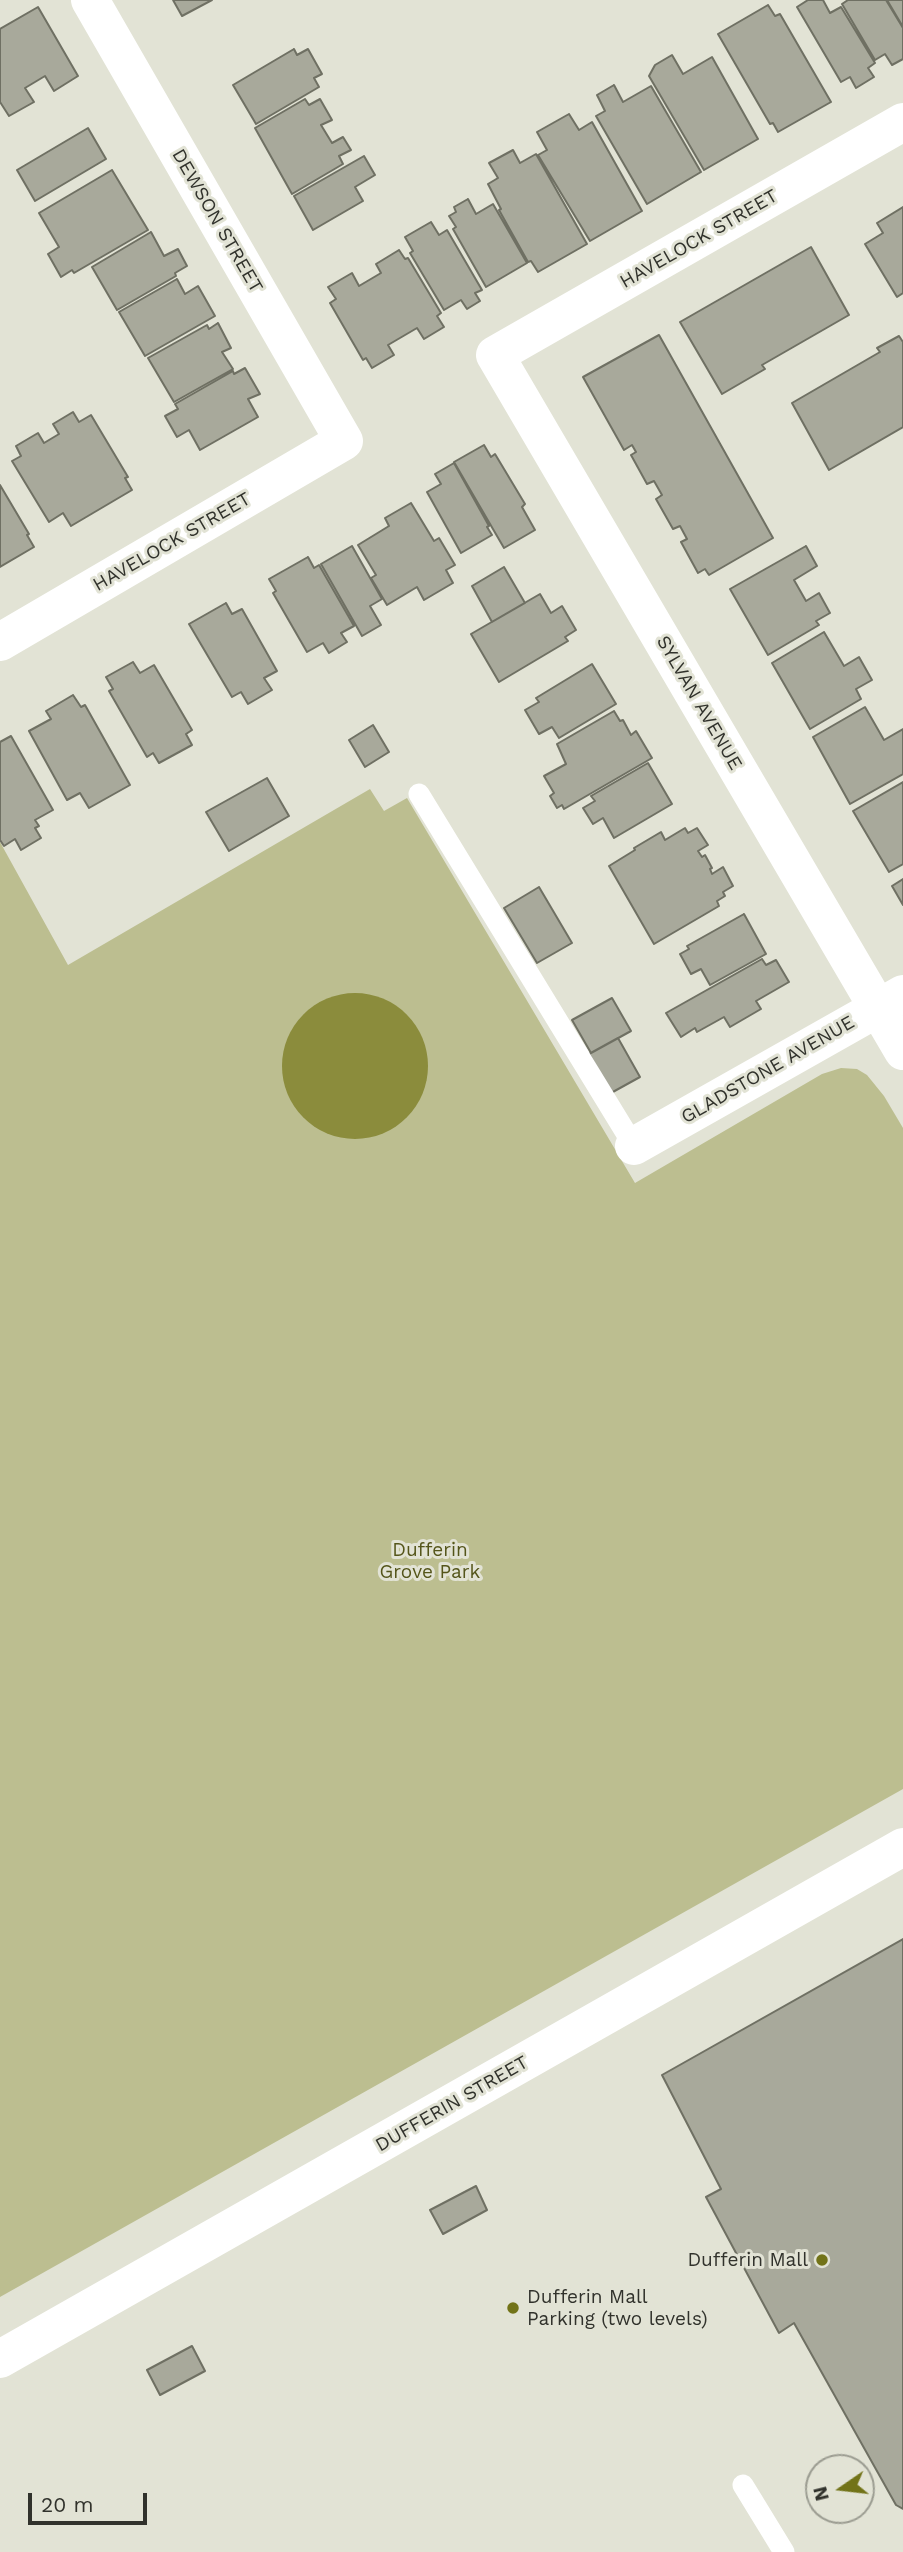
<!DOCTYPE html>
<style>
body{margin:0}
#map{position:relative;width:903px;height:2552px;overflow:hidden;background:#e2e3d5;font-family:"Work Sans",sans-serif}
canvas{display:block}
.north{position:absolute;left:805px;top:2454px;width:70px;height:70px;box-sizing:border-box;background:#e2e3d5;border:2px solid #9b9c91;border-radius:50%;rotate:256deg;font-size:19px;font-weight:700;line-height:28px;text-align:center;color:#31322c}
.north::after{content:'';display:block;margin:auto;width:24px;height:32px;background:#727318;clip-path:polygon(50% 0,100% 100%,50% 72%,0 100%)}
.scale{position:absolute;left:28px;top:2493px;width:119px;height:32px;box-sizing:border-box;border:4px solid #31322c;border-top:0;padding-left:9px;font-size:21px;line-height:24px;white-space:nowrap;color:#31322c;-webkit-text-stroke:5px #e2e3d5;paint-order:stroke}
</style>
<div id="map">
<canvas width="903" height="2552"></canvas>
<div class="north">N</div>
<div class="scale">20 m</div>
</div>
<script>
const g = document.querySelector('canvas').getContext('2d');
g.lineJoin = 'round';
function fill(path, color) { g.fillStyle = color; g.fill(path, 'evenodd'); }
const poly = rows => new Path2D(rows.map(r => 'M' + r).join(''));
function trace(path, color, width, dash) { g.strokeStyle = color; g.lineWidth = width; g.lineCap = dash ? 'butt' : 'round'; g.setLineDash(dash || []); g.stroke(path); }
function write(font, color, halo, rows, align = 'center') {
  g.font = font + ' "Work Sans",sans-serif'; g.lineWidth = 6; g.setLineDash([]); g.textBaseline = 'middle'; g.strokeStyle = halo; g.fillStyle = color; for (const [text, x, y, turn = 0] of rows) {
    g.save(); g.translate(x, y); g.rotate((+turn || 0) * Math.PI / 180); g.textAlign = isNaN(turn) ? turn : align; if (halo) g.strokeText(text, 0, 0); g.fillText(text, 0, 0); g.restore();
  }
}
const green = poly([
 [370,789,384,811,407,798,635,1183,822,1074,841,1068,857,1069,867,1075,884,1096,903,1128,903,1789,0,2297,0,842,68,965]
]);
const water = poly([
 '282 1066a73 73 0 1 1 146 0a73 73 0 1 1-146 0Z'
]);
const building = poly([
 [173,0,212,0,182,16,173,0],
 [808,0,823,0,830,13,841,7,875,63,868,68,874,77,856,88,850,77,841,82,797,7,808,0],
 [848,0,886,0,903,28,903,59,892,65,885,54,875,60,842,4,848,0],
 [887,0,903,0,903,27,887,0],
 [768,5,775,16,780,14,831,102,778,132,773,123,770,124,718,34,768,5],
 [38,7,78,76,54,91,45,76,25,88,34,102,9,116,0,102,0,29,38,7],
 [294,49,297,55,308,49,322,74,314,78,319,87,256,124,233,85,294,49],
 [672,55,683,74,712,57,758,139,704,170,649,76,655,65,672,55],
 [614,85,623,102,651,86,701,172,647,204,596,116,605,111,597,95,614,85],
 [305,99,309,105,320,99,332,120,321,125,332,143,343,137,351,150,339,156,343,164,292,194,255,128,305,99],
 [569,114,579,130,592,122,642,211,590,241,538,155,547,150,537,132,569,114],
 [88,128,106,159,35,201,17,170,88,128],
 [513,150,520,163,536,154,587,244,538,272,531,261,528,262,499,210,501,209,488,184,498,178,489,163,513,150],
 [364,156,375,175,355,187,363,201,313,230,294,196,364,156],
 [112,170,148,230,74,273,72,270,61,277,48,254,59,247,39,213,112,170],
 [468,199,476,214,493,204,527,263,486,287,453,229,456,227,449,216,456,212,454,207,468,199],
 [903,207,903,293,897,297,865,244,883,233,877,223,903,207],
 [431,222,439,235,447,230,482,290,475,293,480,301,467,309,461,300,444,310,410,253,413,251,405,237,431,222],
 [151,232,164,256,178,249,187,266,175,273,176,276,117,310,92,267,151,232],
 [811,247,849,315,762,365,765,369,722,394,680,322,811,247],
 [399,250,405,259,408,258,441,313,437,316,444,327,424,339,417,328,388,345,394,355,372,368,366,358,363,360,330,303,336,299,328,287,352,273,359,286,381,273,376,264,399,250],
 [177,279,185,294,198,286,215,316,145,356,119,312,177,279],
 [218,323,231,348,222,352,233,369,174,402,148,358,207,325,209,329,218,323],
 [659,335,773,538,709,575,705,569,698,573,681,542,687,539,680,526,673,529,656,499,662,495,654,481,647,484,631,455,636,452,632,445,624,450,583,377,659,335],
 [899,336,903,342,903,427,829,470,792,403,880,352,877,348,899,336],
 [245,368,260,394,248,399,258,417,200,450,189,430,177,437,165,416,178,409,175,404,233,371,234,374,245,368],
 [73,412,79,422,91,415,128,477,125,478,132,490,71,526,63,513,49,522,12,461,21,456,16,446,38,433,44,443,59,434,53,424,73,412],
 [484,445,491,457,495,454,525,504,522,507,535,530,504,548,454,462,484,445],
 [454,463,489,526,487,527,492,535,461,553,427,492,441,484,435,474,454,463],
 [0,485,29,534,27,535,34,547,0,567,0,485],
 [411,503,434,541,439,538,455,565,446,570,453,583,424,600,417,587,387,605,371,578,376,575,358,545,389,526,385,518,411,503],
 [352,546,382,599,370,606,381,625,362,636,321,564,352,546],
 [806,546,817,566,794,580,806,601,819,593,830,613,816,621,819,625,768,655,730,589,806,546],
 [308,557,314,568,319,565,354,626,341,633,347,642,329,653,323,643,307,652,273,593,276,591,269,579,308,557],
 [504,567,525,603,492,622,472,586,504,567],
 [540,594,551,613,562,606,576,630,565,637,568,641,499,682,471,634,540,594],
 [226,603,232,614,242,609,277,671,264,678,272,690,248,704,241,692,232,697,189,624,226,603],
 [824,632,844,666,859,657,872,680,856,689,861,699,810,729,772,663,824,632],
 [133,662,140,673,154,665,192,730,186,734,192,745,159,763,153,753,147,757,109,691,113,689,106,677,133,662],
 [592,664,616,704,559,738,552,727,539,734,525,710,539,702,536,698,592,664],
 [73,695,81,707,85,705,130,785,89,808,80,793,67,800,29,731,51,719,46,711,73,695],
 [865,707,884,740,903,729,903,774,850,804,813,737,865,707],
 [614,711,620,721,623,720,631,735,636,731,652,758,564,809,562,805,557,808,550,796,554,793,544,776,566,764,557,744,614,711],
 [373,725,389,752,365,767,349,740,373,725],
 [11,736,53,810,35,820,39,826,35,828,41,838,21,850,15,839,4,846,0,840,0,742,11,736],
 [648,763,672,804,614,838,603,818,593,824,583,808,595,801,591,796,648,763],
 [267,778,289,816,229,851,206,812,267,778],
 [903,782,903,864,889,872,853,811,903,782],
 [685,828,688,833,697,828,708,845,698,851,702,857,705,855,712,868,710,869,712,874,723,867,733,886,723,892,725,896,717,901,719,906,654,944,609,866,635,850,634,848,661,832,665,840,685,828],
 [903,879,903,905,892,886,903,879],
 [539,887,572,943,537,963,504,908,539,887],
 [744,914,766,954,710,985,701,969,691,974,680,954,689,949,687,946,744,914],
 [762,959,766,965,776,960,789,982,756,1001,761,1009,730,1027,724,1017,697,1032,695,1028,681,1037,666,1013,762,959],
 [612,998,631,1031,591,1053,572,1020,612,998],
 [618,1038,640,1077,611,1093,589,1054,618,1038],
 [903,1939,903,2509,896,2505,794,2323,779,2333,706,2197,721,2189,662,2075,903,1939],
 [476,2186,487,2210,443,2234,430,2210,476,2186],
 [192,2346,205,2371,160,2395,147,2370,192,2346]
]);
const lane = poly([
 [419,794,634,1146],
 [743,2485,784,2552]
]);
const street = poly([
 [903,122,495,355,903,1051],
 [0,642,344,441,90,0],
 [634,1146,903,994]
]);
const secondary = poly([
 [0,2359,903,1847]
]);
const markers = [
 [822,2260,7,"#727318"],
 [513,2308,7,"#727318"]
];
const streetNames = [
 ["DEWSON STREET",217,221,60],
 ["HAVELOCK STREET",699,239,-30],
 ["HAVELOCK STREET",172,542,-30],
 ["SYLVAN AVENUE",699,703,60],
 ["GLADSTONE AVENUE",768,1070,-30],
 ["DUFFERIN STREET",452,2104,-30]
];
const parkNames = [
 ["Dufferin",430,1550],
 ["Grove Park",430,1572]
];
const poiNames = [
 ["Dufferin Mall",808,2260],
 ["Dufferin Mall",527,2297,"left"],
 ["Parking (two levels)",527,2319,"left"]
];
fill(green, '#bcbe90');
fill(water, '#8b8c3c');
fill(building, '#a8a99b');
trace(building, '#6f7063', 2);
trace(lane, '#fff', 21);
trace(street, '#fff', 38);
trace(secondary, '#fff', 38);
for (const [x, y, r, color] of markers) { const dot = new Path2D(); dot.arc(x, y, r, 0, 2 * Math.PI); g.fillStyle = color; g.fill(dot); trace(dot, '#e2e3d5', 2.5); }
write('19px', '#31322c', '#e2e3d5', streetNames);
write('19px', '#54551a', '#e2e3d5', parkNames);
write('19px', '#31322c', '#e2e3d5', poiNames, 'right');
</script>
